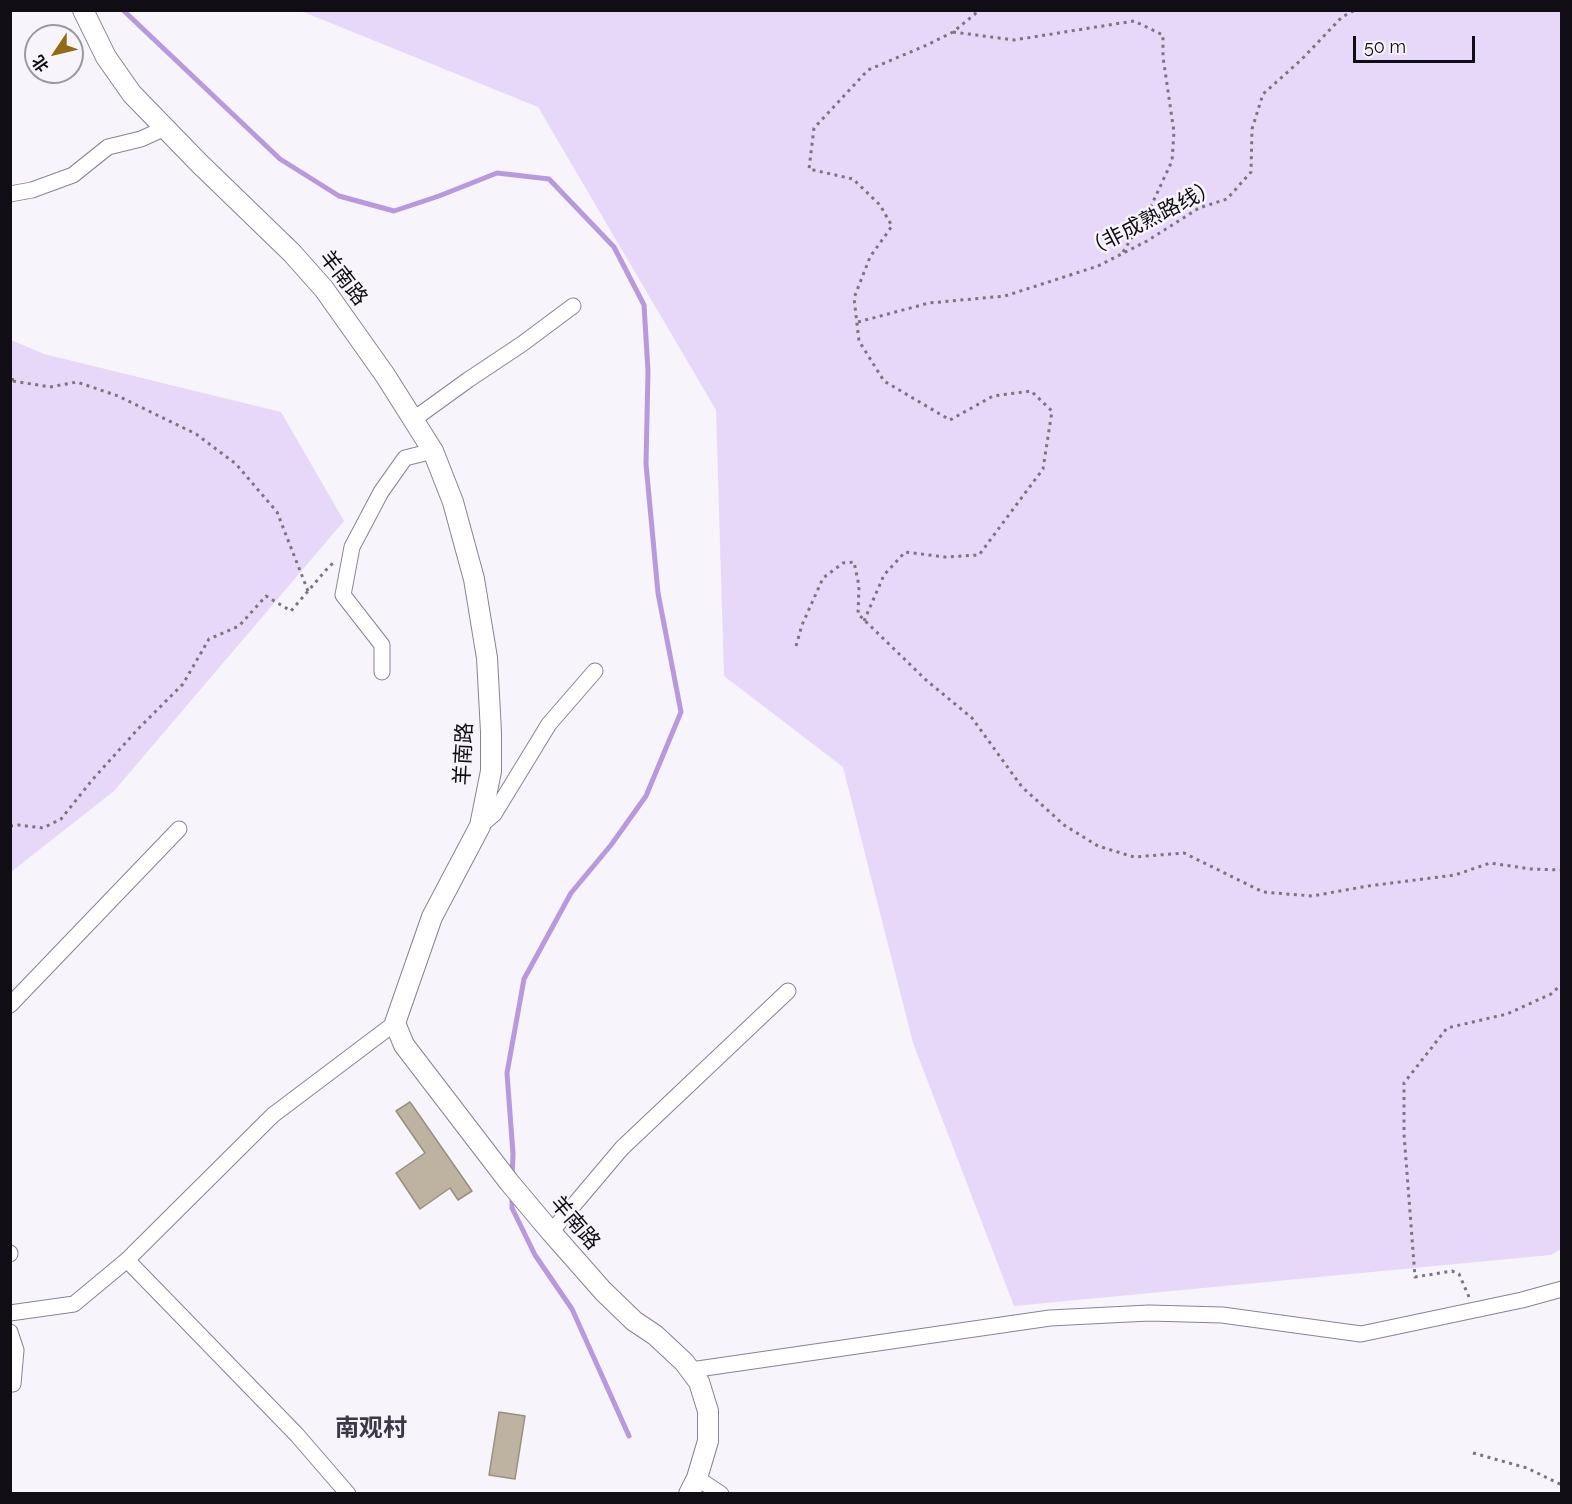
<!DOCTYPE html>
<meta charset="utf-8">
<style>
body{margin:0}
#map{position:relative;width:1572px;height:1504px;overflow:hidden;background:#f7f4fc;font-family:Raleway,"Noto Sans SC",sans-serif}
canvas{display:block}
.frame{position:absolute;inset:0;border:12px solid #100d14;pointer-events:none}
.north{position:absolute;left:24px;top:24px;width:60px;height:60px;box-sizing:border-box;background:#f7f4fc;border:2px solid #9b989f;border-radius:50%;rotate:235deg;font-size:16px;font-weight:700;line-height:24px;text-align:center;color:#100d14}
.north::after{content:'';display:block;margin:auto;width:21px;height:27px;background:#936b14;clip-path:polygon(50% 0,100% 100%,50% 72%,0 100%)}
.scale{position:absolute;left:1353px;top:36px;width:122px;height:27px;box-sizing:border-box;border:3px solid #100d14;border-top:0;padding-left:8px;font-size:18px;line-height:21px;white-space:nowrap;color:#100d14;-webkit-text-stroke:4px #f7f4fc;paint-order:stroke}
</style>
<div id="map">
<canvas width="1572" height="1504"></canvas>
<div class="frame"></div>
<div class="north">北</div>
<div class="scale">50 m</div>
</div>
<script>
const g = document.querySelector('canvas').getContext('2d');
g.lineJoin = 'round';
function fill(path, color) { g.fillStyle = color; g.fill(path, 'evenodd'); }
const poly = rows => new Path2D(rows.map(r => 'M' + r).join(''));
function trace(path, color, width, dash) { g.strokeStyle = color; g.lineWidth = width; g.lineCap = dash ? 'butt' : 'round'; g.setLineDash(dash || []); g.stroke(path); }
function write(font, color, halo, rows, align = 'center') {
  g.font = font + ' Raleway,"Noto Sans SC",sans-serif'; g.lineWidth = 5; g.setLineDash([]); g.textBaseline = 'middle'; g.strokeStyle = halo; g.fillStyle = color; for (const [text, x, y, turn = 0] of rows) {
    g.save(); g.translate(x, y); g.rotate((+turn || 0) * Math.PI / 180); g.textAlign = isNaN(turn) ? turn : align; if (halo) g.strokeText(text, 0, 0); g.fillText(text, 0, 0); g.restore();
  }
}
const green = poly([
 [301,11,1561,11,1561,1249,1551,1255,1014,1306,913,1043,843,767,724,676,716,410,538,107],
 [11,340,44,354,281,412,344,521,114,791,11,872]
]);
const stream = poly([
 [123,10,280,159,339,196,394,211,439,196,497,173,549,179,614,247,644,305,648,371,646,464,658,593,681,712,646,796,611,845,571,893,524,979,507,1073,513,1154,512,1178],
 [512,1196,512,1208,535,1255,572,1309,629,1436]
]);
const building = poly([
 [410,1102,472,1191,458,1200,450,1188,420,1209,396,1173,425,1153,396,1111,410,1102],
 [499,1412,525,1416,515,1479,489,1475,499,1412]
]);
const path = poly([
 [953,32,1014,40,1134,21,1163,35,1163,57,1174,132,1172,161,1152,204,1123,252],
 [858,322,929,303,1005,296,1098,266,1147,241,1199,208,1227,199,1251,172,1252,129,1263,94,1302,59,1342,17,1355,10],
 [10,371,13,381,10,382],
 [13,381,50,387,77,382,118,396,196,434,236,464,277,512,308,591],
 [864,621,884,575,905,552,945,557,979,555,1043,469,1052,411,1031,391,993,396,950,420,884,381,859,341,854,298,870,257,892,226,880,205,853,179,809,169,814,128,868,70,927,45,953,32,975,14,977,10],
 [796,646,802,625,823,578,843,563,854,562,859,586,858,614,926,680,972,718,1022,787,1064,825,1098,846,1134,857,1184,853,1263,892,1312,896,1368,886,1455,875,1490,863,1531,869,1562,870],
 [10,826,18,825,43,828,61,819,93,779,138,729,183,684,209,639,239,626,266,596,291,611,326,570,333,563],
 [1469,1297,1459,1274,1452,1271,1415,1277,1404,1134,1404,1083,1447,1028,1507,1014,1551,994,1562,984],
 [1473,1453,1527,1468,1562,1485]
]);
const minor = poly([
 [10,194,32,190,73,175,108,147,141,139,165,128],
 [414,419,468,380,522,344,573,306],
 [382,672,382,645,343,595,352,547,381,492,405,458,433,451],
 [480,826,494,814,549,724,595,671],
 [10,1005,179,829],
 [551,1232,622,1148,788,991],
 [10,1253,10,1254],
 [127,1260,273,1115,395,1023],
 [10,1313,74,1304,127,1260,297,1435,348,1494],
 [10,1332,16,1350,13,1384],
 [691,1370,1050,1318,1149,1313,1222,1315,1361,1334,1522,1300,1562,1289],
 [697,1478,721,1494]
]);
const tertiary = poly([
 [83,10,106,57,132,94,199,163,292,253,324,289,385,375,433,451,453,502,474,579,487,658,491,732,491,771,480,826,432,917,395,1023,404,1045,509,1182,551,1232,603,1291,634,1321,655,1335,684,1362,699,1382,708,1411,708,1441,697,1478,689,1494]
]);
const streetNames = [
 ["（非成熟路线）",1151,219,-27],
 ["羊南路",343,278,52],
 ["羊南路",464,754,-87],
 ["羊南路",575,1223,49]
];
const quarterNames = [
 ["南观村",371,1429]
];
fill(green, '#e7d8fa');
trace(stream, '#b899dd', 5);
fill(building, '#beb3a1');
trace(building, '#998f7d', 1.5);
trace(minor, '#8a8294', 17);
trace(tertiary, '#8a8294', 22);
trace(path, '#79767e', 3, [3, 4.5]);
trace(minor, '#fff', 15);
trace(tertiary, '#fff', 20);
write('21px', '#100d14', '#f7f4fc', streetNames);
write('bold 24px', '#3e3747', '#f7f4fc', quarterNames);
</script>
